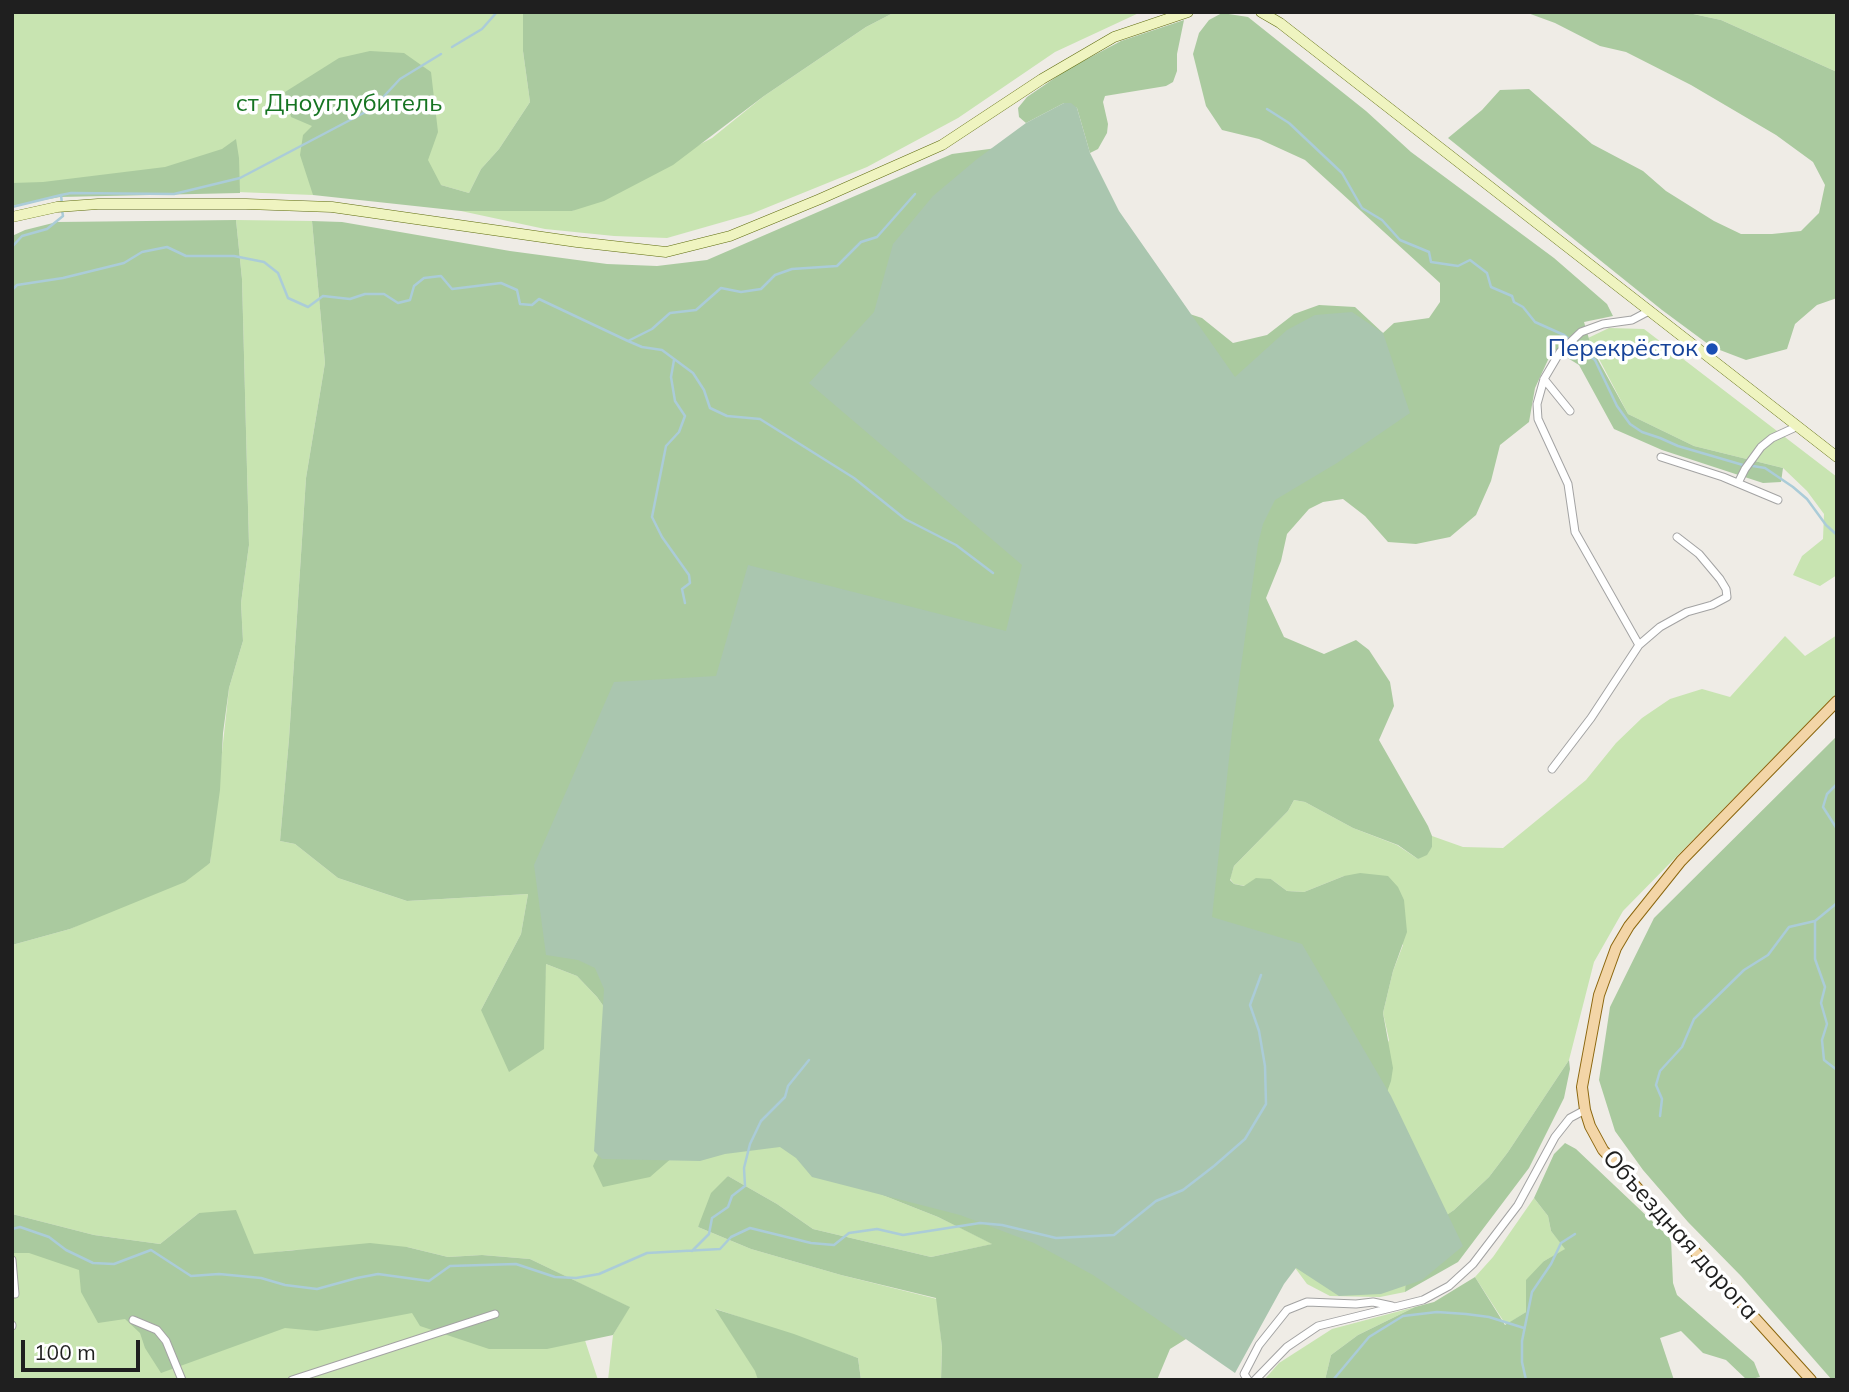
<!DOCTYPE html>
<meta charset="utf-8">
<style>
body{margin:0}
#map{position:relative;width:1849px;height:1392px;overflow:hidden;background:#efece6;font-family:Mulish,sans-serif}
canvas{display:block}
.frame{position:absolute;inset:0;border:14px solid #1f1f1f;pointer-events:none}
.scale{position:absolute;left:21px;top:1340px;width:119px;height:32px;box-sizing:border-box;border:4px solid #1f1f1f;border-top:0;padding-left:9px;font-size:21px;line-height:24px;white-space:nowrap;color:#1f1f1f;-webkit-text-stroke:5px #fff;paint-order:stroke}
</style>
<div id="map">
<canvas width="1849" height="1392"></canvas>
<div class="frame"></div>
<div class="scale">100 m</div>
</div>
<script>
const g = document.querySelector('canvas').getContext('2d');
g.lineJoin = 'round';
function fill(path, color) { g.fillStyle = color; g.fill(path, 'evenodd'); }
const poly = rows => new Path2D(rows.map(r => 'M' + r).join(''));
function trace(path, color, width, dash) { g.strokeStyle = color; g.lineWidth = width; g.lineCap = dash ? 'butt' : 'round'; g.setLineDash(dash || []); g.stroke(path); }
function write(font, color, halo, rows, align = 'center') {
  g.font = font + ' Mulish,sans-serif'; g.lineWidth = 7; g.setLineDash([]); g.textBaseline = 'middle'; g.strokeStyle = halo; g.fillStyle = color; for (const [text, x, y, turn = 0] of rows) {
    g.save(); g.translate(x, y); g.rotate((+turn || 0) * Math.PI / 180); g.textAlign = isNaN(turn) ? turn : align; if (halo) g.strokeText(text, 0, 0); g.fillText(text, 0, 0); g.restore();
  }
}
const grass = poly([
 [12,12,523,12,523,51,530,102,499,149,481,169,469,193,441,185,313,195,60,185,12,204],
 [895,12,1141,12,1055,52,958,118,867,167,751,214,667,238,614,236,545,229,461,211,572,211,712,138,764,96,866,27],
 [1684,12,1837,12,1837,72,1721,20],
 [236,220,312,221,325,363,306,478,289,739,280,841,295,844,338,878,407,901,528,894,521,934,481,1010,544,991,546,964,577,976,597,997,614,1021,721,1115,852,1183,938,1217,993,1244,931,1257,813,1229,777,1204,728,1176,698,1227,751,1249,841,1275,937,1299,942,1347,941,1380,861,1380,858,1358,716,1309,756,1371,758,1380,608,1380,613,1335,629,1307,530,1259,482,1255,448,1257,407,1247,293,1250,254,1255,199,1213,160,1244,94,1235,12,1214,12,945,70,929,210,863,229,688,243,641,241,603,249,545,242,279],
 [1609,328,1644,329,1837,477,1837,575,1820,586,1793,575,1802,556,1823,539,1824,514,1807,491,1783,468,1694,446,1628,414,1588,338],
 [1837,635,1837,693,1623,911,1594,962,1569,1060,1508,1152,1489,1177,1454,1210,1428,1229,1406,1273,1405,1292,1380,1297,1330,1296,1307,1284,1290,1261,1389,1040,1383,1013,1393,971,1403,945,1344,876,1304,892,1287,891,1271,879,1245,886,1234,884,1230,879,1234,866,1288,811,1294,800,1305,802,1353,828,1397,845,1418,859,1432,847,1432,836,1463,847,1503,848,1586,780,1616,743,1642,718,1670,699,1702,689,1730,697,1785,636,1805,656],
 [1534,1198,1548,1216,1551,1231,1566,1249,1544,1261,1526,1312,1506,1325,1475,1277,1493,1257],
 [12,1229,397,1301,577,1316,598,1380,12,1380],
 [1415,1307,1358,1335,1331,1355,1325,1380,1264,1380,1279,1363,1332,1329]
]);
const forest = poly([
 [523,12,895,12,866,27,764,96,673,165,604,201,572,211,461,211,313,195,300,155,303,135,312,126,291,117,285,92,339,58,370,51,404,53,431,72,438,132,428,160,441,185,469,193,481,169,499,149,530,102,523,51],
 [1525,12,1684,12,1721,20,1837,72,1837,298,1817,305,1795,324,1787,349,1746,360,1712,347,1662,310,1448,138,1482,110,1500,90,1529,89,1592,144,1643,171,1666,191,1714,221,1741,234,1772,234,1801,231,1819,213,1825,185,1813,162,1776,135,1691,85,1626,52,1600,46,1555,23],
 [1222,13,1248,17,1366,111,1411,152,1554,258,1607,304,1613,316,1584,322,1592,349,1628,414,1694,446,1783,468,1781,482,1763,483,1662,450,1614,429,1579,365,1553,349,1535,388,1529,422,1500,445,1491,481,1476,515,1450,537,1416,544,1388,542,1365,516,1343,499,1323,502,1309,509,1287,534,1281,561,1266,598,1284,637,1324,654,1356,640,1369,650,1390,682,1394,706,1379,740,1428,826,1432,836,1432,847,1427,855,1418,859,1398,845,1353,828,1305,802,1294,800,1288,811,1234,866,1230,880,1234,884,1244,886,1256,878,1271,879,1287,891,1304,892,1344,876,1360,873,1388,876,1398,887,1404,900,1407,932,1393,971,1383,1013,1393,1068,1391,1081,1370,1139,1194,1334,1170,1349,1157,1380,941,1380,942,1347,936,1298,841,1275,751,1249,698,1227,711,1193,728,1176,777,1204,813,1229,931,1257,992,1244,938,1217,852,1183,817,1121,721,1115,650,1177,603,1187,593,1166,627,1090,614,1021,597,997,577,976,546,964,544,1049,509,1072,481,1010,521,934,528,894,407,901,338,878,295,844,280,841,289,739,306,478,325,363,312,221,342,222,510,251,607,264,657,266,707,260,952,154,1004,147,1168,307,1202,318,1233,343,1267,335,1294,314,1319,305,1355,307,1383,333,1394,323,1429,318,1440,302,1440,283,1305,160,1259,139,1222,130,1206,106,1193,54,1199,33,1209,20],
 [1184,20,1177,54,1177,71,1173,82,1166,86,1105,96,1103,102,1108,124,1107,133,1098,149,1090,153,1077,108,1064,103,1026,123,1019,117,1018,108,1027,97,1068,69,1121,41],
 [236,139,239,158,240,193,60,197,12,206,12,183,43,182,165,167,222,149],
 [236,220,242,279,249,545,241,603,243,641,229,688,223,733,220,790,210,863,185,882,70,929,12,945,12,236,25,230,57,222],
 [1837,736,1837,1380,1832,1380,1741,1276,1688,1222,1643,1170,1615,1131,1599,1080,1610,1007,1654,918],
 [1569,1060,1570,1069,1564,1098,1529,1168,1458,1262,1405,1292,1406,1273,1428,1228,1454,1210,1489,1177,1508,1152],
 [1565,1143,1576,1149,1671,1239,1673,1283,1677,1295,1754,1362,1760,1377,1747,1380,1726,1360,1703,1353,1681,1331,1660,1338,1674,1380,1325,1380,1331,1355,1358,1335,1415,1307,1434,1302,1475,1277,1505,1325,1526,1312,1526,1280,1544,1261,1565,1249,1551,1231,1548,1216,1534,1198,1554,1154],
 [236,1210,254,1254,370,1243,407,1247,448,1257,482,1255,530,1259,630,1307,613,1335,547,1349,489,1349,420,1326,412,1313,317,1331,285,1328,161,1373,145,1348,140,1333,125,1319,98,1323,81,1292,79,1270,29,1253,12,1253,12,1214,94,1235,160,1244,199,1213],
 [715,1309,794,1334,858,1358,861,1380,758,1380,755,1371]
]);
const cemetery = poly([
 [1064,103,1071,103,1077,108,1090,153,1119,211,1235,377,1287,330,1315,315,1352,312,1383,333,1410,413,1337,463,1275,500,1263,524,1258,544,1232,731,1212,917,1302,944,1391,1096,1463,1246,1422,1280,1381,1294,1339,1296,1296,1268,1284,1284,1235,1373,1093,1275,1034,1243,960,1215,812,1177,796,1158,780,1147,725,1154,700,1161,602,1159,594,1151,604,989,595,968,578,960,546,955,534,865,614,682,716,676,748,565,1006,631,1022,565,809,383,874,312,893,244,933,196,977,159,1026,123]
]);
const stream = poly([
 [452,47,482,29,497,12],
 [1267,109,1289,123,1342,173,1362,208,1382,220,1400,240,1429,252,1431,262,1458,266,1470,260,1487,273,1491,287,1512,296,1514,302,1523,307,1535,322,1564,335,1595,360,1617,406,1630,424,1642,432,1660,438,1678,446,1743,465],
 [62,204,61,195,71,193,174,194,240,178,373,108,400,79,441,54],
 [12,207,61,195],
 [12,247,22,236,47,229,63,216,62,210],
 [12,290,17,285,63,278,124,263,142,252,167,247,186,256,234,256,264,262,278,273,288,298,308,307,323,296,350,299,365,294,384,294,398,303,410,300,414,286,424,278,441,276,452,289,501,283,517,290,520,304,532,305,539,299,628,341,642,347,662,350,693,373,704,390,710,408,727,416,760,419,854,478,905,519,956,545,993,573],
 [628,341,652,329,670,313,696,310,721,288,741,292,761,289,775,275,792,269,837,266,861,242,877,237,915,194],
 [674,360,671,377,675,401,685,416,679,432,666,446,652,517,662,537,689,575,690,583,682,589,685,603],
 [1753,466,1765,468,1793,487,1807,499,1826,525,1837,535],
 [1837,784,1827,794,1823,807,1837,829],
 [1815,922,1815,959,1825,987,1821,1003,1827,1024,1822,1040,1824,1060,1837,1070],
 [1660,1116,1662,1099,1656,1085,1660,1071,1682,1047,1694,1019,1744,970,1768,955,1789,927,1815,921,1837,903],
 [12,1229,20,1227,49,1237,66,1250,93,1263,114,1264,151,1250,191,1276,219,1274,261,1278,285,1285,317,1289,357,1278,378,1274,429,1281,450,1266,516,1264,555,1277,576,1278,599,1274,647,1253,720,1249,731,1237,750,1228,811,1243,834,1245,849,1233,877,1229,903,1235,980,1223,1002,1225,1056,1238,1114,1235,1156,1201,1183,1190,1214,1166,1245,1139,1266,1104,1265,1066,1259,1031,1250,1005,1261,975],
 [692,1251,709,1234,712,1218,728,1207,732,1196,745,1186,744,1168,750,1144,761,1121,785,1097,788,1086,809,1060],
 [1333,1380,1369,1337,1403,1316,1437,1312,1466,1314,1489,1317,1524,1328],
 [1526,1380,1522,1362,1522,1341,1532,1292,1551,1264,1561,1243,1575,1234]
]);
const street = poly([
 [1544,379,1570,411],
 [1661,457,1723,477,1778,500],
 [1738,483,1745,469,1761,447,1772,438,1796,427],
 [1639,645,1575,532,1568,484,1538,419,1537,404,1544,379,1560,352,1581,332,1603,324,1632,320,1649,311],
 [1552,769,1591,718,1639,645,1660,627,1687,612,1712,605,1727,597,1726,589,1720,579,1699,554,1677,537],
 [12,1260,15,1294],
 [133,1320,157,1330,166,1341,182,1380],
 [12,1326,12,1325],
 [292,1380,495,1314],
 [1248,1380,1244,1374,1259,1345,1287,1310,1307,1302,1356,1304,1373,1302,1392,1306],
 [1255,1380,1287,1347,1318,1326,1423,1300,1449,1286,1473,1264,1518,1205,1555,1137,1570,1118,1585,1110]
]);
const secondary = poly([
 [1261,12,1280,23,1837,457],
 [12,217,57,207,98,204,246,204,332,207,577,242,666,252,730,236,820,199,942,145,1042,79,1114,37,1188,12]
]);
const primary = poly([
 [1811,1380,1603,1150,1590,1126,1585,1110,1582,1087,1599,995,1616,948,1629,926,1681,861,1837,701]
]);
const markers = [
 [1712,349,7,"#1a4fb4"]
];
const parkNames = [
 ["ст Дноуглубитель",339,104]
];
const transitNames = [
 ["Перекрёсток",1698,349]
];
const streetNames = [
 ["Объездная дорога",1680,1235,48]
];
fill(grass, '#c8e4b1');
fill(forest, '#aaca9f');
fill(cemetery, '#aac6af');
trace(stream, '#abccd8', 2.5);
trace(street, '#a3a3a3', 9);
trace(secondary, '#5f6d0f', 11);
trace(primary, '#8c670e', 12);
trace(street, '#fff', 7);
trace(secondary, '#eff4c0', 10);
trace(primary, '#f3d5a7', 10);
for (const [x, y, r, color] of markers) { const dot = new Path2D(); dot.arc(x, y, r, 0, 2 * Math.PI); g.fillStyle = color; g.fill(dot); trace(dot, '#fff', 2.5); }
write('24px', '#167422', '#fff', parkNames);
write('24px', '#164399', '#fff', transitNames, 'right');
write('24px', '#1f1f1f', '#fff', streetNames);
</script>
